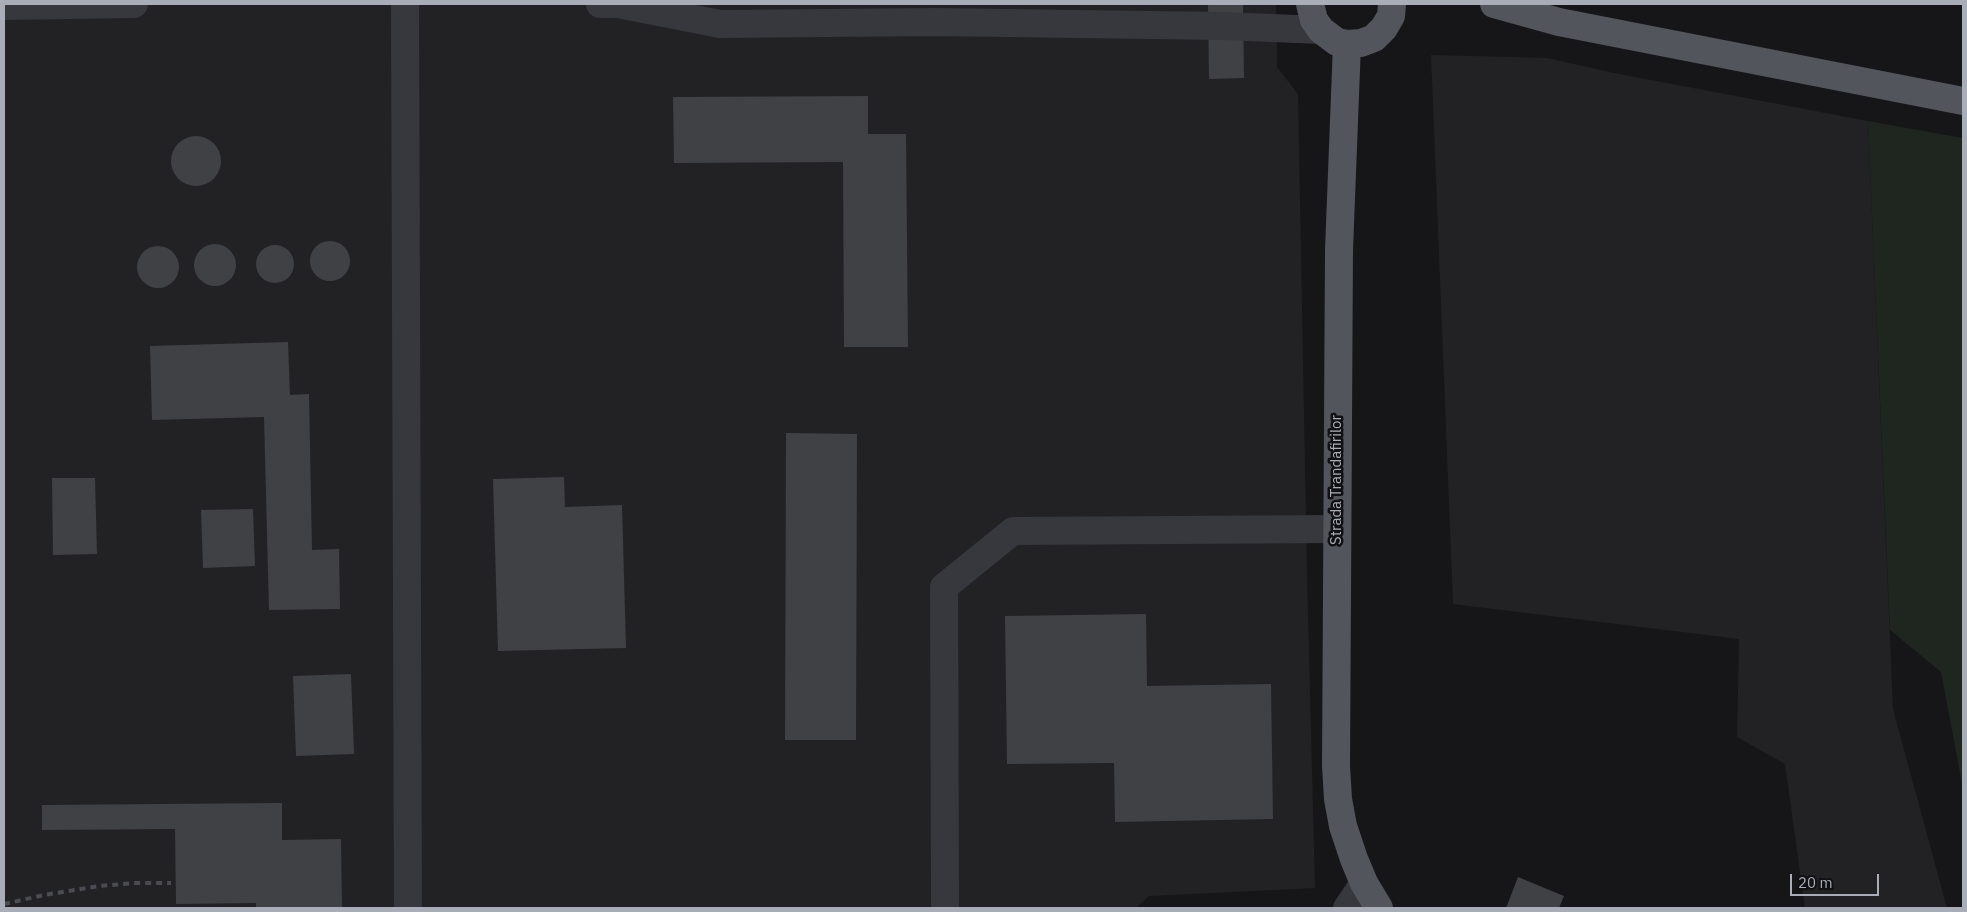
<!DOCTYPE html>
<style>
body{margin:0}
#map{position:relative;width:1967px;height:912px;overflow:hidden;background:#161618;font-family:"IBM Plex Sans",sans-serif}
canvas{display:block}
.frame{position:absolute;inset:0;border:5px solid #a8adb8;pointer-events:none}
.scale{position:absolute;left:1790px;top:874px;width:89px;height:22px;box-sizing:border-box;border:2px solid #a8adb8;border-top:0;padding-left:6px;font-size:15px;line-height:18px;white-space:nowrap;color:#a8adb8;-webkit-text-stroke:4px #111113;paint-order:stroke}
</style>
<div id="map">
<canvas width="1967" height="912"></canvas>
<div class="frame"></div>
<div class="scale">20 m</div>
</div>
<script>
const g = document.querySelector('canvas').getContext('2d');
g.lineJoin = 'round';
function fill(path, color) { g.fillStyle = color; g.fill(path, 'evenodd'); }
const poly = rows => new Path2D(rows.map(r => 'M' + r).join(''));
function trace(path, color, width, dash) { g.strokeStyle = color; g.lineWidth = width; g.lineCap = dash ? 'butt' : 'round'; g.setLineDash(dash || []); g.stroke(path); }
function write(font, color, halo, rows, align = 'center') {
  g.font = font + ' "IBM Plex Sans",sans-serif'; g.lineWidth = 5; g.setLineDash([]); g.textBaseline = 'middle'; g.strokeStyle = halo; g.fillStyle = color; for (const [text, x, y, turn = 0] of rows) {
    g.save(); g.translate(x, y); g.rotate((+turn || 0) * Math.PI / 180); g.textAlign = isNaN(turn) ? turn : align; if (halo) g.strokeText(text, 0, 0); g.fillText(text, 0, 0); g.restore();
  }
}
const built = poly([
 [4,4,1276,4,1277,67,1298,94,1307,573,1315,888,1149,896,1136,908,4,908],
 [1431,55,1547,58,1614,73,1868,121,1893,709,1947,908,1805,908,1785,764,1737,737,1739,639,1453,604]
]);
const green = poly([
 [1868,121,1963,138,1963,789,1941,672,1890,630]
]);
const building = poly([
 [1208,4,1243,4,1244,78,1209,79],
 [868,96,868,134,906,134,908,347,844,347,843,162,674,163,673,97],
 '171 161a25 25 0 1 1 50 0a25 25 0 1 1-50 0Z',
 '310 261a20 20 0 1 1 40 0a20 20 0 1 1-40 0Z',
 '194 265a21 21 0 1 1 42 0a21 21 0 1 1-42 0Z',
 '256 264a19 19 0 1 1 38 0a19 19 0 1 1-38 0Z',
 '137 267a21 21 0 1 1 42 0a21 21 0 1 1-42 0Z',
 [288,342,290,395,309,394,312,550,339,549,340,609,269,610,264,417,152,420,150,346],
 [786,433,857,434,856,740,785,740],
 [564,477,565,507,622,505,626,648,498,651,493,479],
 [52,478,95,478,97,554,53,555],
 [253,509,255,566,203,568,201,510],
 [1146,614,1147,686,1271,684,1273,819,1115,822,1114,763,1007,764,1005,616],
 [351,674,354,754,296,756,293,676],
 [282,803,282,840,341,839,342,908,256,908,256,903,176,904,175,829,42,830,42,805],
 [1518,877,1564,896,1559,908,1506,908]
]);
const minor = poly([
 [405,4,408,908],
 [600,4,618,4,720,24,935,22,1223,26,1321,30],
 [4,6,134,4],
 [945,908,944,587,1013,531,1336,529],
 [1347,908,1364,883]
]);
const major = poly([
 [1310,4,1314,20,1321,30,1337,42,1347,44,1361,43,1374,38,1384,28,1391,16,1392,4],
 [1494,4,1559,22,1963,101],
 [1347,44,1339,250,1336,766,1338,799,1343,826,1354,859,1364,883,1379,908]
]);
const rail = poly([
 [4,904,44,895,99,886,135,883,171,883]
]);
const streetNames = [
 ["Strada Trandafirilor",1337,480,-90]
];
fill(built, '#222225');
fill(green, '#1e261f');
fill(building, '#404145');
trace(minor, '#37383d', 28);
trace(major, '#53555c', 28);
trace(rail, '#4a4c52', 4, [6, 5]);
write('15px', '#a8adb8', '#111113', streetNames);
</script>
